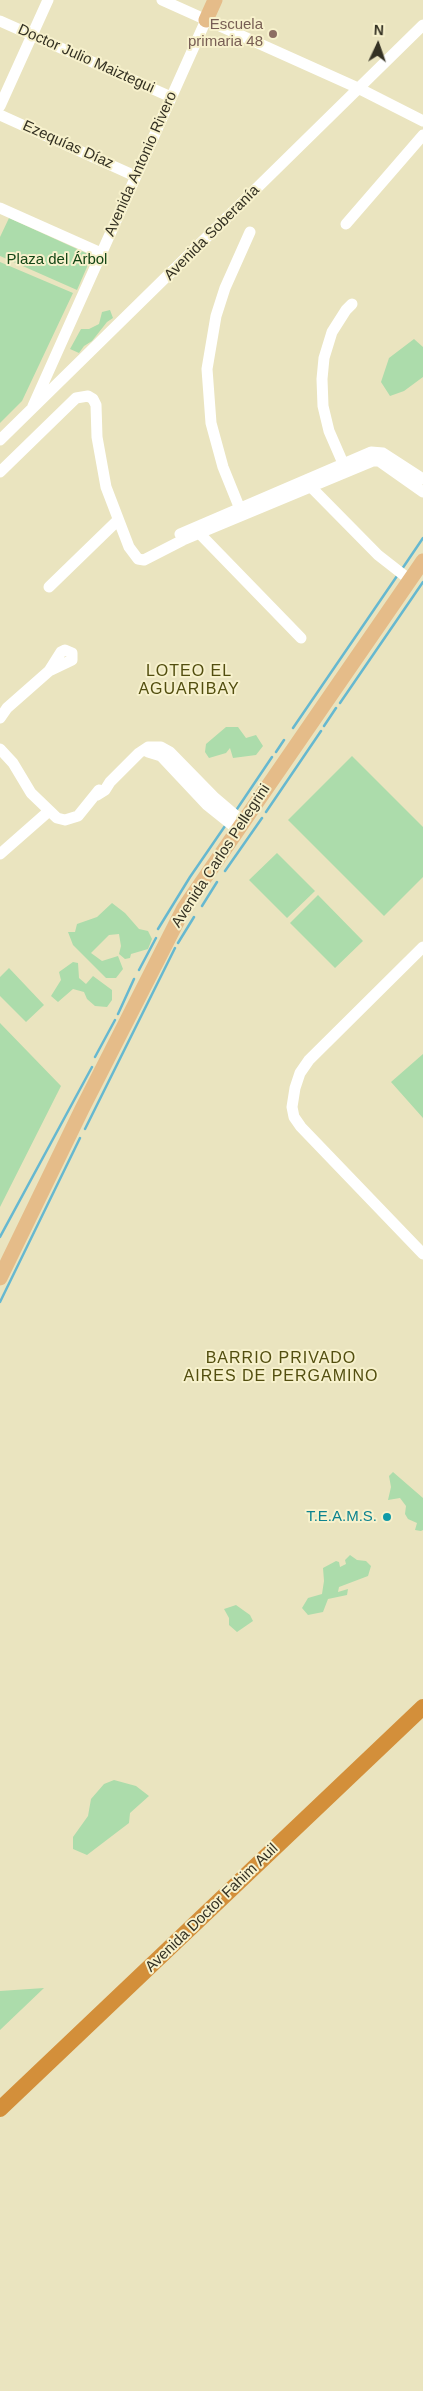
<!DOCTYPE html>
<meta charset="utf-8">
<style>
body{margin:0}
#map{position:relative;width:423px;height:2391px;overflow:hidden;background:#eae4bf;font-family:Arial,sans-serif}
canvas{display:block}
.north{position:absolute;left:353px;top:20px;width:50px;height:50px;-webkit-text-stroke:4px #f7f1cc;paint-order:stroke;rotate:3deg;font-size:14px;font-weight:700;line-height:20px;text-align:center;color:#343123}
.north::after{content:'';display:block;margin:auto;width:18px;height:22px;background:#343123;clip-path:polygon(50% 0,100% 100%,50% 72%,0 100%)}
</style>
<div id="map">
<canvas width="423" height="2391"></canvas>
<div class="north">N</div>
</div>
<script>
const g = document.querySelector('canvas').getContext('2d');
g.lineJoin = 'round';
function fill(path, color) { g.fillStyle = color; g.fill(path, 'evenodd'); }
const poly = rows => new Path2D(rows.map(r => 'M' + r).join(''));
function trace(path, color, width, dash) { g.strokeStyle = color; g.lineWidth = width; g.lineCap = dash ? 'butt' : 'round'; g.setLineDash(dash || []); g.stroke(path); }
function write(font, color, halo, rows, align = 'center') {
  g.font = font + ' Arial,sans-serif'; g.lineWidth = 4; g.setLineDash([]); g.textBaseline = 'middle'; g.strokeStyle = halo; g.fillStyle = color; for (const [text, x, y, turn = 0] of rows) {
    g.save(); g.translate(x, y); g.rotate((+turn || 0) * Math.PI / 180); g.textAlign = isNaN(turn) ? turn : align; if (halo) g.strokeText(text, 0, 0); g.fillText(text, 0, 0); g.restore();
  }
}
const green = poly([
 [9,218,88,254,90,260,77,290,0,256,0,237],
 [0,262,73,293,22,401,0,423],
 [110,310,113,318,107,322,92,341,84,346,79,353,70,349,81,329,89,329,99,324,102,312],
 [414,339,423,347,423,377,404,391,390,396,381,382,389,358],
 [226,727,238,727,246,738,256,735,263,746,256,755,233,758,230,748,226,753,209,758,205,752,206,744],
 [352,756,423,827,423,877,384,916,288,820],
 [277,853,315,891,287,918,249,880],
 [318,895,363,941,335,968,290,923],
 [112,903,125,913,139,929,148,931,152,939,148,949,131,954,130,958,125,959,119,954,121,946,119,934,109,935,91,953,102,961,118,956,123,969,116,978,106,978,73,945,68,932,75,932,77,924,97,917],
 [73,962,78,963,79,978,86,984,93,976,112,990,112,1000,107,1007,95,1006,87,999,84,992,73,989,58,1002,51,996,61,980,59,972],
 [9,968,44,1005,26,1022,0,996,0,977],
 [0,1023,61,1086,0,1207],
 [423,1054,423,1118,391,1082],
 [393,1472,423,1498,423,1530,421,1531,415,1530,417,1523,408,1519,405,1514,406,1506,400,1498,388,1500,391,1487,389,1476],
 [350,1555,357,1560,366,1561,371,1566,368,1576,339,1587,338,1592,348,1589,347,1595,328,1599,323,1612,308,1615,302,1608,308,1598,322,1594,324,1581,323,1568,336,1561,339,1562,340,1567,346,1564,345,1560],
 [236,1605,250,1615,253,1621,237,1632,229,1625,229,1618,224,1609],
 [114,1780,136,1786,149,1796,130,1813,129,1823,87,1855,73,1849,73,1837,88,1816,91,1799,104,1784],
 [44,1988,0,2030,0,1991]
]);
const stream = poly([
 [402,569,423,538],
 [340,703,423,582],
 [324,726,336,708],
 [293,728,397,576],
 [276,752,284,740],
 [237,809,272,757],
 [266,812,321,731],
 [225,871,262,818],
 [202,906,217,882],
 [158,929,190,877,225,826],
 [178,943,194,917],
 [139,970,156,938],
 [118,1014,134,979],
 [95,1057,115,1020],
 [85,1129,175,948],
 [0,1237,92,1067],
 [0,1302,80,1138]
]);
const minor = poly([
 [162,0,358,88,423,121],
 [0,21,171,97],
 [0,106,48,0],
 [0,115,135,176],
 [0,208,101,253],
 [346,224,423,135],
 [33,406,206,20],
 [0,440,423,25],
 [346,470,329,431,323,406,322,379,324,358,332,332,346,310,352,304],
 [0,472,76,398,88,396,93,399,96,405,97,437,106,487,129,547,138,559,144,560,183,540,373,461,379,461,423,492],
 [308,484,378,555,410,580],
 [242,514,223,467,211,423,207,369,216,316,225,288,250,232],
 [180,534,371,452,383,453,423,479],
 [200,534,301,638],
 [49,587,117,521],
 [0,718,7,708,49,671,72,660,72,653,65,650,61,652,49,671],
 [0,749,13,763,31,793,57,818,65,820,78,816,99,790],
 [148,752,161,756,207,805,237,829],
 [97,795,105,790,110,782,139,753,148,747,161,747,170,752,215,798,242,821],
 [0,854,49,811],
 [423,947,309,1060,300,1073,295,1088,292,1107,294,1117,301,1127,423,1254]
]);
const major = poly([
 [206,20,215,0],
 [0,1278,82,1109,184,908,423,561]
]);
const highway = poly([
 [0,2109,423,1707]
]);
const markers = [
 [273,34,5,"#8d6e63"],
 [387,1517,5,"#0f9aa8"]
];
const educationNames = [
 ["Escuela",263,25],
 ["primaria 48",263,42]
];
const streetNames = [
 ["Doctor Julio Maiztegui",86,59,24],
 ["Ezequías Díaz",68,145,24],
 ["Avenida Antonio Rivero",141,164,-66],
 ["Avenida Soberanía",212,233,-45],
 ["Avenida Carlos Pellegrini",221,856,-57],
 ["Avenida Doctor Fahim Auil",212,1908,-44]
];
const parkNames = [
 ["Plaza del Árbol",57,260]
];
const cultureNames = [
 ["T.E.A.M.S.",377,1517]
];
const neighbourhoodNames = [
 ["LOTEO EL",189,672],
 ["AGUARIBAY",189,690],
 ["BARRIO PRIVADO",281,1359],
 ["AIRES DE PERGAMINO",281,1377]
];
fill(green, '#acdcab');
trace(stream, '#66b8d0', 2.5);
trace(minor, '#fff', 11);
trace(major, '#e5bc89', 15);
trace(highway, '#d38f3a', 16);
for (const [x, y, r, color] of markers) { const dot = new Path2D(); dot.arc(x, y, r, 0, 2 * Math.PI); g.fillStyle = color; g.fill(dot); trace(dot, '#f7f1cc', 2); }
write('15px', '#785e54', '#f7f1cc', educationNames, 'right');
write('15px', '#343123', '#f7f1cc', streetNames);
write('15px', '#144616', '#f7f1cc', parkNames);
write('15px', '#0d838f', '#f7f1cc', cultureNames, 'right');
g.letterSpacing = '1px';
write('16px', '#524e0f', '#f7f1cc', neighbourhoodNames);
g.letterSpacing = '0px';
</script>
